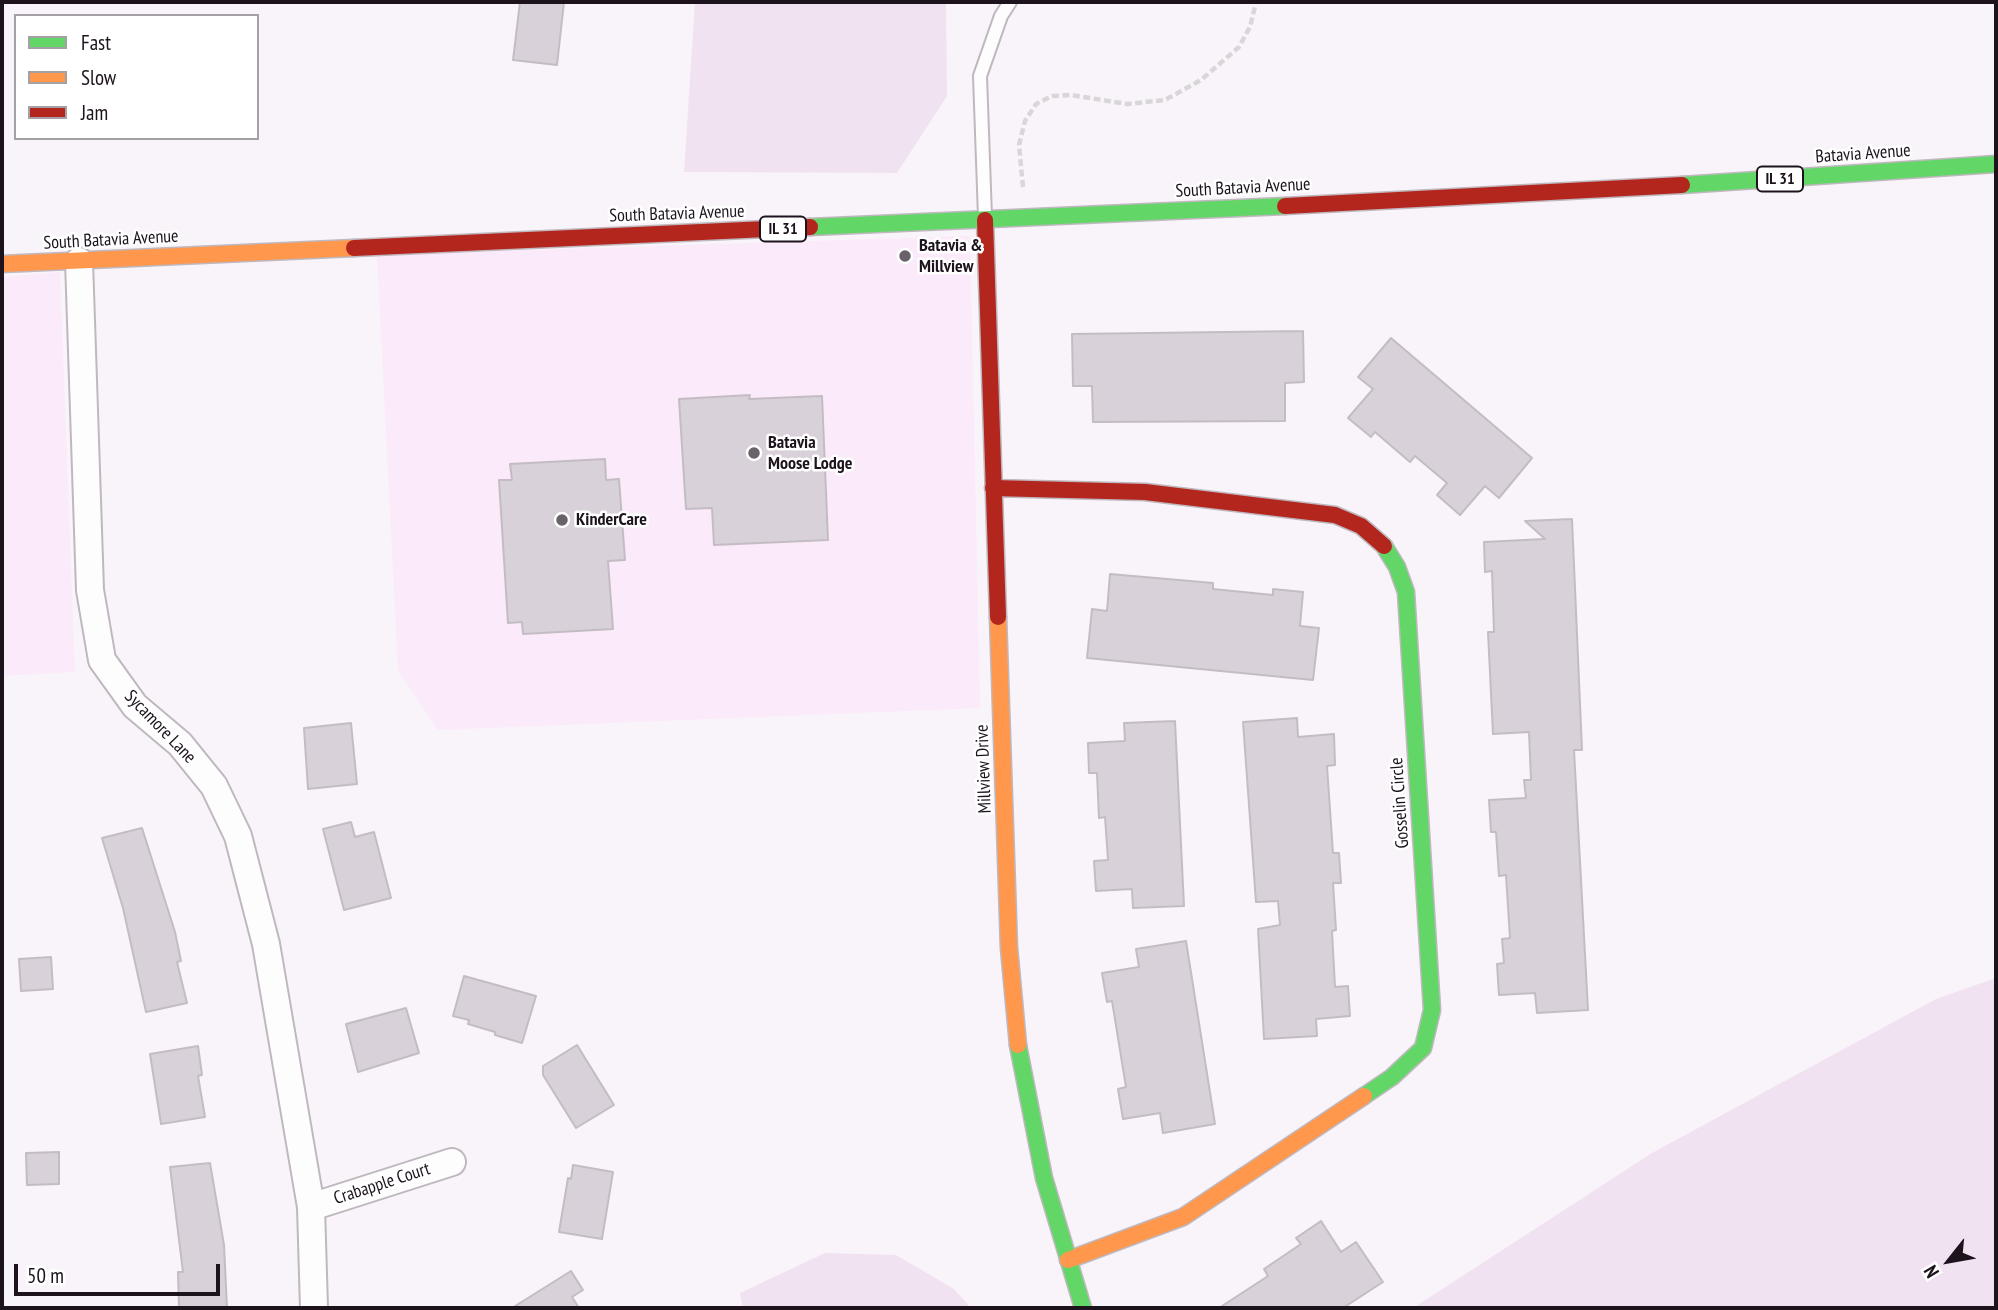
<!DOCTYPE html>
<style>
body{margin:0}
#map{position:relative;width:1998px;height:1310px;overflow:hidden;background:#f9f4f9;font-family:"PT Sans Narrow",sans-serif}
canvas{display:block}
.frame{position:absolute;inset:0;border:4px solid #1c131c;pointer-events:none}
.legend{position:absolute;left:14px;top:14px;width:245px;height:126px;box-sizing:border-box;background:#fff;border:2px solid #a4a1a4;margin:0;padding:9px 12px;list-style:none;font-size:21px;color:#1c131c}
.legend li{display:flex;align-items:center;gap:14px;height:35px}
.legend b{width:35px;border:2px solid #a4a1a4}
.north{position:absolute;left:1914px;top:1226px;width:70px;height:70px;-webkit-text-stroke:5px #fff;paint-order:stroke;rotate:239deg;font-size:19px;font-weight:700;line-height:28px;text-align:center;color:#1c131c}
.north::after{content:'';display:block;margin:auto;width:24px;height:32px;background:#1c131c;clip-path:polygon(50% 0,100% 100%,50% 72%,0 100%)}
.scale{position:absolute;left:14px;top:1264px;width:206px;height:32px;box-sizing:border-box;border:4px solid #1c131c;border-top:0;padding-left:9px;font-size:21px;line-height:24px;white-space:nowrap;color:#1c131c;-webkit-text-stroke:5px #fff;paint-order:stroke}
</style>
<div id="map">
<canvas width="1998" height="1310"></canvas>
<div class="frame"></div>
<ul class="legend">
<li><b style="height:9px;background:#63d668"></b>Fast</li>
<li><b style="height:9px;background:#ff974d"></b>Slow</li>
<li><b style="height:9px;background:#b3261e"></b>Jam</li>
</ul>
<div class="north">N</div>
<div class="scale">50 m</div>
</div>
<script>
const g = document.querySelector('canvas').getContext('2d');
g.lineJoin = 'round';
function fill(path, color) { g.fillStyle = color; g.fill(path, 'evenodd'); }
const poly = rows => new Path2D(rows.map(r => 'M' + r).join(''));
function trace(path, color, width, dash) { g.strokeStyle = color; g.lineWidth = width; g.lineCap = dash ? 'butt' : 'round'; g.setLineDash(dash || []); g.stroke(path); }
function write(font, color, halo, rows, align = 'center') {
  g.font = font + ' "PT Sans Narrow",sans-serif'; g.lineWidth = 5; g.setLineDash([]); g.textBaseline = 'middle'; g.strokeStyle = halo; g.fillStyle = color; for (const [text, x, y, turn = 0] of rows) {
    g.save(); g.translate(x, y); g.rotate((+turn || 0) * Math.PI / 180); g.textAlign = isNaN(turn) ? turn : align; if (halo) g.strokeText(text, 0, 0); g.fillText(text, 0, 0); g.restore();
  }
}
const built = poly([
 [970,236,980,708,438,730,398,671,377,255],
 [60,272,75,672,2,676,2,277]
]);
const green = poly([
 [695,2,946,2,947,96,897,173,684,172],
 [1996,978,1996,1308,1413,1308,1652,1153,1936,999],
 [825,1253,896,1255,954,1289,971,1308,743,1308,740,1293]
]);
const building = poly([
 [520,2,564,2,557,65,513,60,520,2],
 [1303,331,1304,382,1285,383,1285,421,1093,422,1092,386,1073,386,1072,334,1303,331],
 [1391,338,1532,458,1499,498,1485,486,1460,515,1437,495,1447,483,1415,456,1410,462,1375,432,1371,437,1348,418,1373,389,1358,377,1391,338],
 [750,395,749,399,822,396,828,540,714,545,712,508,686,509,679,399,750,395],
 [605,459,606,480,619,479,625,560,608,561,613,629,523,634,522,622,508,623,499,480,512,480,510,464,605,459],
 [1572,519,1582,750,1574,750,1588,1010,1537,1013,1535,993,1499,995,1497,964,1504,963,1502,939,1510,938,1506,875,1499,876,1496,832,1491,832,1489,800,1526,798,1524,780,1531,780,1529,732,1493,734,1488,632,1494,632,1492,571,1485,572,1484,542,1545,539,1525,521,1572,519],
 [1110,574,1213,583,1213,589,1273,595,1273,589,1303,592,1300,626,1319,628,1313,680,1087,658,1092,609,1107,611,1110,574],
 [1297,718,1298,737,1334,734,1335,765,1327,766,1333,853,1339,853,1341,883,1333,883,1336,930,1332,931,1335,987,1348,986,1350,1016,1316,1019,1317,1036,1264,1039,1258,929,1280,925,1278,901,1256,902,1243,722,1297,718],
 [1175,721,1184,906,1133,908,1132,889,1096,891,1094,861,1108,860,1105,817,1099,818,1097,773,1089,773,1088,743,1125,741,1124,723,1175,721],
 [351,723,357,784,308,789,304,728,351,723],
 [351,822,355,837,374,832,391,898,344,910,323,829,351,822],
 [142,828,175,932,181,961,177,962,187,1003,146,1012,123,908,102,838,142,828],
 [1186,941,1215,1124,1163,1133,1160,1113,1123,1119,1118,1089,1126,1087,1112,1001,1107,1002,1102,973,1139,967,1136,949,1186,941],
 [51,957,53,989,21,991,19,959,51,957],
 [464,976,536,996,522,1043,495,1035,495,1032,468,1024,469,1020,453,1016,464,976],
 [406,1008,419,1053,358,1072,346,1024,406,1008],
 [577,1045,614,1105,576,1128,543,1075,543,1066,577,1045],
 [198,1046,202,1075,198,1076,205,1117,161,1124,150,1054,198,1046],
 [59,1152,59,1184,27,1185,26,1153,59,1152],
 [210,1163,224,1245,227,1308,179,1308,178,1272,183,1272,170,1167,210,1163],
 [573,1165,613,1172,602,1239,559,1232,568,1178,571,1179,573,1165],
 [1321,1221,1341,1252,1356,1242,1383,1282,1343,1308,1219,1308,1268,1276,1264,1269,1301,1244,1296,1238,1321,1221],
 [571,1271,583,1290,572,1297,579,1308,512,1308,571,1271]
]);
const path = poly([
 [1023,187,1019,145,1025,121,1036,104,1052,96,1071,95,1127,104,1165,100,1201,80,1239,47,1250,27,1256,2]
]);
const lane = poly([
 [985,217,980,76,1001,16,1010,2]
]);
const street = poly([
 [79,261,90,590,102,660,135,706,180,744,214,786,238,836,266,944,311,1207,314,1308],
 [311,1207,452,1162]
]);
const fast = poly([
 [1682,185,1996,164],
 [810,227,1285,206],
 [1018,1045,1044,1178,1083,1308],
 [1364,1096,1392,1077,1423,1048,1432,1010,1406,592,1397,567,1384,546]
]);
const slow = poly([
 [2,264,354,248],
 [998,617,1009,948,1018,1045],
 [1068,1260,1183,1217,1364,1096]
]);
const jam = poly([
 [1285,206,1682,185],
 [985,220,998,617],
 [354,248,810,227],
 [993,488,1145,492,1335,515,1361,526,1384,546]
]);
const markers = [
 [905,256,7,"#696269"],
 [754,453,7,"#696269"],
 [562,520,7,"#696269"]
];
const shields = [
 [1780,179,46],
 [783,229,46]
];
const shieldNames = [
 ["IL 31",1780,179],
 ["IL 31",783,229]
];
const streetNames = [
 ["Batavia Avenue",1863,154,-4],
 ["South Batavia Avenue",1243,188,-3],
 ["South Batavia Avenue",677,214,-2],
 ["South Batavia Avenue",111,240,-3],
 ["Sycamore Lane",160,727,46],
 ["Millview Drive",984,769,-92],
 ["Gosselin Circle",1400,803,-94],
 ["Crabapple Court",382,1184,-18]
];
const poiNames = [
 ["Batavia &",919,246],
 ["Millview",919,267],
 ["Batavia",768,443],
 ["Moose Lodge",768,464],
 ["KinderCare",576,520]
];
fill(built, '#fbeafa');
fill(green, '#f1e2f1');
fill(building, '#d9d1d9');
trace(building, '#c4bcc3', 2);
trace(lane, '#bfb8bf', 16);
trace(street, '#bfb8bf', 30);
trace(fast, '#bfb8bf', 19);
trace(slow, '#bfb8bf', 19);
trace(jam, '#bfb8bf', 19);
trace(path, '#d9d6d9', 4.5, [7, 3.5]);
trace(lane, '#fefdfe', 12);
trace(street, '#fefdfe', 26);
trace(fast, '#63d668', 16);
trace(slow, '#ff974d', 16);
trace(jam, '#b3261e', 16);
for (const [x, y, r, color] of markers) { const dot = new Path2D(); dot.arc(x, y, r, 0, 2 * Math.PI); g.fillStyle = color; g.fill(dot); trace(dot, '#fff', 2.5); }
for (const [x, y, w] of shields) { const box = new Path2D(); box.roundRect(x - w / 2, y - 12.5, w, 25, 5); g.fillStyle = '#fff'; g.fill(box); trace(box, '#1c131c', 2); }
write('bold 16px', '#1c131c', null, shieldNames);
write('18px', '#1c131c', '#fff', streetNames);
write('bold 18px', '#1c131c', '#fff', poiNames, 'left');
</script>
